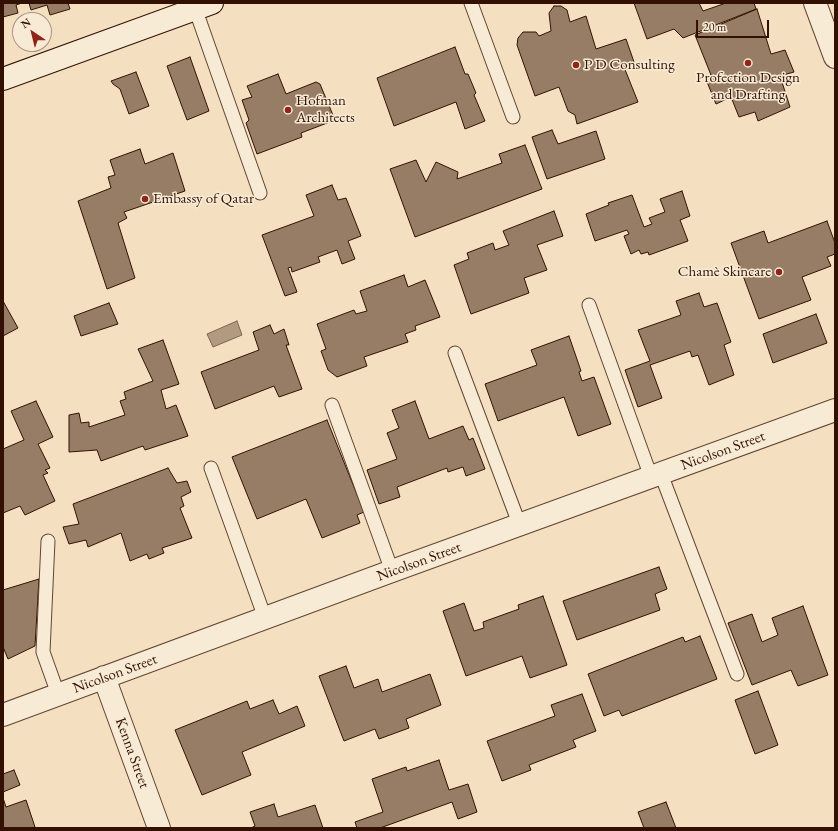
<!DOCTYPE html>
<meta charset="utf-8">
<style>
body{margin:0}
#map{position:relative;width:838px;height:831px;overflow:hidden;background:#f4e0c0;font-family:"EB Garamond",serif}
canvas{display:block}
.frame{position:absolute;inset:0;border:4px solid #321103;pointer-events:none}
.north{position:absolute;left:12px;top:12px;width:40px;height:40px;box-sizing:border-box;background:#f8ebd6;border:1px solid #a99482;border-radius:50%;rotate:325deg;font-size:11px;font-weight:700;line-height:16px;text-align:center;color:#321103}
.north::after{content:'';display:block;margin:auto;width:14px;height:18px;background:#8f2418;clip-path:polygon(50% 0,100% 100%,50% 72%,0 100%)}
.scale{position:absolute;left:696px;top:20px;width:73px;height:18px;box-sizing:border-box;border:2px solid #321103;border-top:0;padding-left:5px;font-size:12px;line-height:14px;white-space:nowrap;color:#321103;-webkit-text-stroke:3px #f8ebd6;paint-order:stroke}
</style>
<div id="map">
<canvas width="838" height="831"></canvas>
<div class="frame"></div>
<div class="north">N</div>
<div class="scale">20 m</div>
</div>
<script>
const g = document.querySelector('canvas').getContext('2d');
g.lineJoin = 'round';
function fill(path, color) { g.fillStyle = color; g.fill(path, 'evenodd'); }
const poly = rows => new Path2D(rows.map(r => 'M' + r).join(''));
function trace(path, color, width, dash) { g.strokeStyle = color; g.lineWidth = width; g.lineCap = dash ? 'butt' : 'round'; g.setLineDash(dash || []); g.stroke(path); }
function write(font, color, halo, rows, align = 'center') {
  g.font = font + ' "EB Garamond",serif'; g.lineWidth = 3; g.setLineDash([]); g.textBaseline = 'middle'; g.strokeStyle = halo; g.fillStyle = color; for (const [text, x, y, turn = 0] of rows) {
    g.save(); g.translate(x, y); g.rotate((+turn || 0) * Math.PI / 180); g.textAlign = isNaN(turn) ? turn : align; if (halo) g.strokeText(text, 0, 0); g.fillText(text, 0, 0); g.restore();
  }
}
const water = poly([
 [237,321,242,335,213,347,207,334,237,321]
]);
const building = poly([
 [3,3,22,3,16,5,18,13,3,17,3,3],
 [29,3,68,3,70,9,50,15,47,5,31,10,29,3],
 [634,3,699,3,703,11,726,3,754,3,756,9,683,38,674,29,647,39,634,3],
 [554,6,561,6,567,10,570,22,586,16,596,49,626,39,634,62,624,67,638,102,577,124,575,115,568,111,559,87,535,96,517,45,518,38,523,32,536,32,539,36,551,31,549,13,554,6],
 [757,9,771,54,785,50,794,72,780,76,790,107,758,121,755,112,739,117,731,97,716,104,705,77,711,75,695,35,757,9],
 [455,47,465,74,468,74,476,93,474,95,485,121,465,129,456,102,394,126,377,78,455,47],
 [190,57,209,111,187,120,167,66,190,57],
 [136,72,149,106,129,114,120,89,113,84,111,81,136,72],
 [278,74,286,94,316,82,320,84,335,120,301,133,302,137,257,154,246,123,249,120,242,100,252,97,247,86,278,74],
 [552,130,558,144,596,131,605,159,547,179,532,137,552,130],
 [525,145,542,189,415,237,390,169,416,160,426,182,436,162,458,172,457,179,502,163,499,154,525,145],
 [140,149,145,164,173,153,185,191,124,212,127,218,118,223,135,278,107,289,78,201,111,188,108,177,115,175,110,160,140,149],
 [332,185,338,200,346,198,361,236,348,241,355,259,342,264,337,250,318,257,320,262,292,272,291,267,288,268,297,292,285,296,262,235,314,216,306,195,332,185],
 [682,191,690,216,680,220,688,241,649,255,648,252,641,254,639,250,631,254,624,236,629,234,627,230,595,241,586,214,609,205,608,203,632,195,644,227,652,224,649,218,665,212,660,199,682,191],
 [554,211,563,236,537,245,547,270,524,278,529,293,471,314,454,265,469,259,467,253,493,243,495,250,509,245,503,231,554,211],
 [827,221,835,243,835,254,827,257,831,266,802,277,811,300,759,319,731,243,764,231,768,243,827,221],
 [404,275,408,287,425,280,440,317,415,326,416,330,405,334,408,342,364,357,367,366,337,377,328,370,321,351,326,349,317,324,354,310,356,314,367,311,360,291,404,275],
 [699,293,704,307,717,303,731,342,724,345,734,375,709,385,698,355,692,357,690,351,650,365,662,398,638,407,625,370,650,361,638,330,681,315,676,301,699,293],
 [3,301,18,328,3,336,3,301],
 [109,303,118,324,81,336,74,316,109,303],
 [816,314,827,343,773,363,763,334,816,314],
 [270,325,274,334,284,329,289,345,286,345,302,389,279,397,274,386,215,409,201,372,259,350,253,332,270,325],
 [569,336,581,371,579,372,582,381,594,377,611,424,578,436,564,397,498,421,485,384,537,365,531,350,569,336],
 [163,340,179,384,161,390,166,409,176,405,188,436,145,450,143,446,101,461,97,450,69,452,69,415,79,413,81,423,89,422,89,427,125,415,120,401,126,399,124,392,153,381,138,349,163,340],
 [36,401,53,437,38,444,50,468,45,470,48,473,43,475,55,501,25,515,20,506,3,513,3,449,24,440,11,411,36,401],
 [415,401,429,439,463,426,469,440,473,438,485,469,466,476,463,467,448,472,447,468,397,487,400,497,379,504,367,470,397,459,387,433,399,428,392,410,415,401],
 [327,420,364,512,357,515,360,523,322,538,306,499,257,519,232,457,327,420],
 [168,468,177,483,187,481,191,492,181,497,184,506,180,508,192,538,162,548,164,553,149,559,147,554,130,561,121,533,88,547,86,540,69,544,63,527,79,524,73,504,168,468],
 [659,567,667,589,655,594,660,610,577,640,563,601,659,567],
 [39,579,35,646,8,659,3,647,3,590,39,579],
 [543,596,567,665,530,678,522,656,466,676,443,611,464,603,474,631,484,628,483,622,519,609,518,605,543,596],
 [803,606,828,675,798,686,791,670,752,685,728,623,752,614,762,642,778,635,772,618,803,606],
 [700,636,717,679,622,716,619,710,604,716,588,674,683,637,685,642,700,636],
 [346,666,354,688,378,679,382,692,430,674,441,705,406,719,409,728,379,739,375,729,344,741,319,676,346,666],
 [758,691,778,745,755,754,735,700,758,691],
 [582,694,596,731,573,740,576,747,529,765,531,770,502,781,487,741,555,716,551,705,582,694],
 [273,700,279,714,297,706,305,726,242,752,251,775,202,795,175,730,247,701,250,709,273,700],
 [439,760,449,790,468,784,477,812,458,819,452,802,380,828,357,828,355,822,383,812,372,779,406,767,407,771,439,760],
 [14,770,20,785,3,792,3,774,14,770],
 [3,798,6,807,26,800,35,827,32,828,3,828,3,798],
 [666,802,676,828,644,828,638,812,666,802],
 [274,804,278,817,315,805,323,828,251,828,255,826,250,812,274,804]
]);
const service = poly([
 [471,3,513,117],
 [195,8,260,193],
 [589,305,651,477],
 [455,353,520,526],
 [332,405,392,571],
 [211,468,265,618],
 [661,474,737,674],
 [48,541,43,652,58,694]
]);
const minor = poly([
 [815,3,835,57],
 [104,677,159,828],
 [3,715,392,571,835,410]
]);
const secondary = poly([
 [3,79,212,3]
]);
const markers = [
 [748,63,4,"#8f2418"],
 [576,65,4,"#8f2418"],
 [288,110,4,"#8f2418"],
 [145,199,4,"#8f2418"],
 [779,272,4,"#8f2418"]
];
const poiNames = [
 ["P D Consulting",584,65],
 ["Profection Design",748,78,"center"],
 ["and Drafting",748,95,"center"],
 ["Hofman",296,101],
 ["Architects",296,118],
 ["Embassy of Qatar",153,199],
 ["Chamè Skincare",771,272,"right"]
];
const streetNames = [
 ["Nicolson Street",723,451,-20],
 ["Nicolson Street",419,562,-20],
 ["Nicolson Street",115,674,-20],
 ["Kenna Street",132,753,70]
];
fill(water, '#b29a80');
trace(water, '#7f634e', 1);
fill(building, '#977d65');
trace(building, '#321103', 1);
trace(service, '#624532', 15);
trace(minor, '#624532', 24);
trace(secondary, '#321103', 24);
trace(service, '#f8ebd6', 13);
trace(minor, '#f8ebd6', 22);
trace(secondary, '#f8ebd6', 22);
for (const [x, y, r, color] of markers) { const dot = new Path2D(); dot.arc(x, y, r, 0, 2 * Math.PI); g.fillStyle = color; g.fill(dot); trace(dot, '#f8ebd6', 1.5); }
write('15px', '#321103', '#f8ebd6', poiNames, 'left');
write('15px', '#321103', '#f8ebd6', streetNames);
</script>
